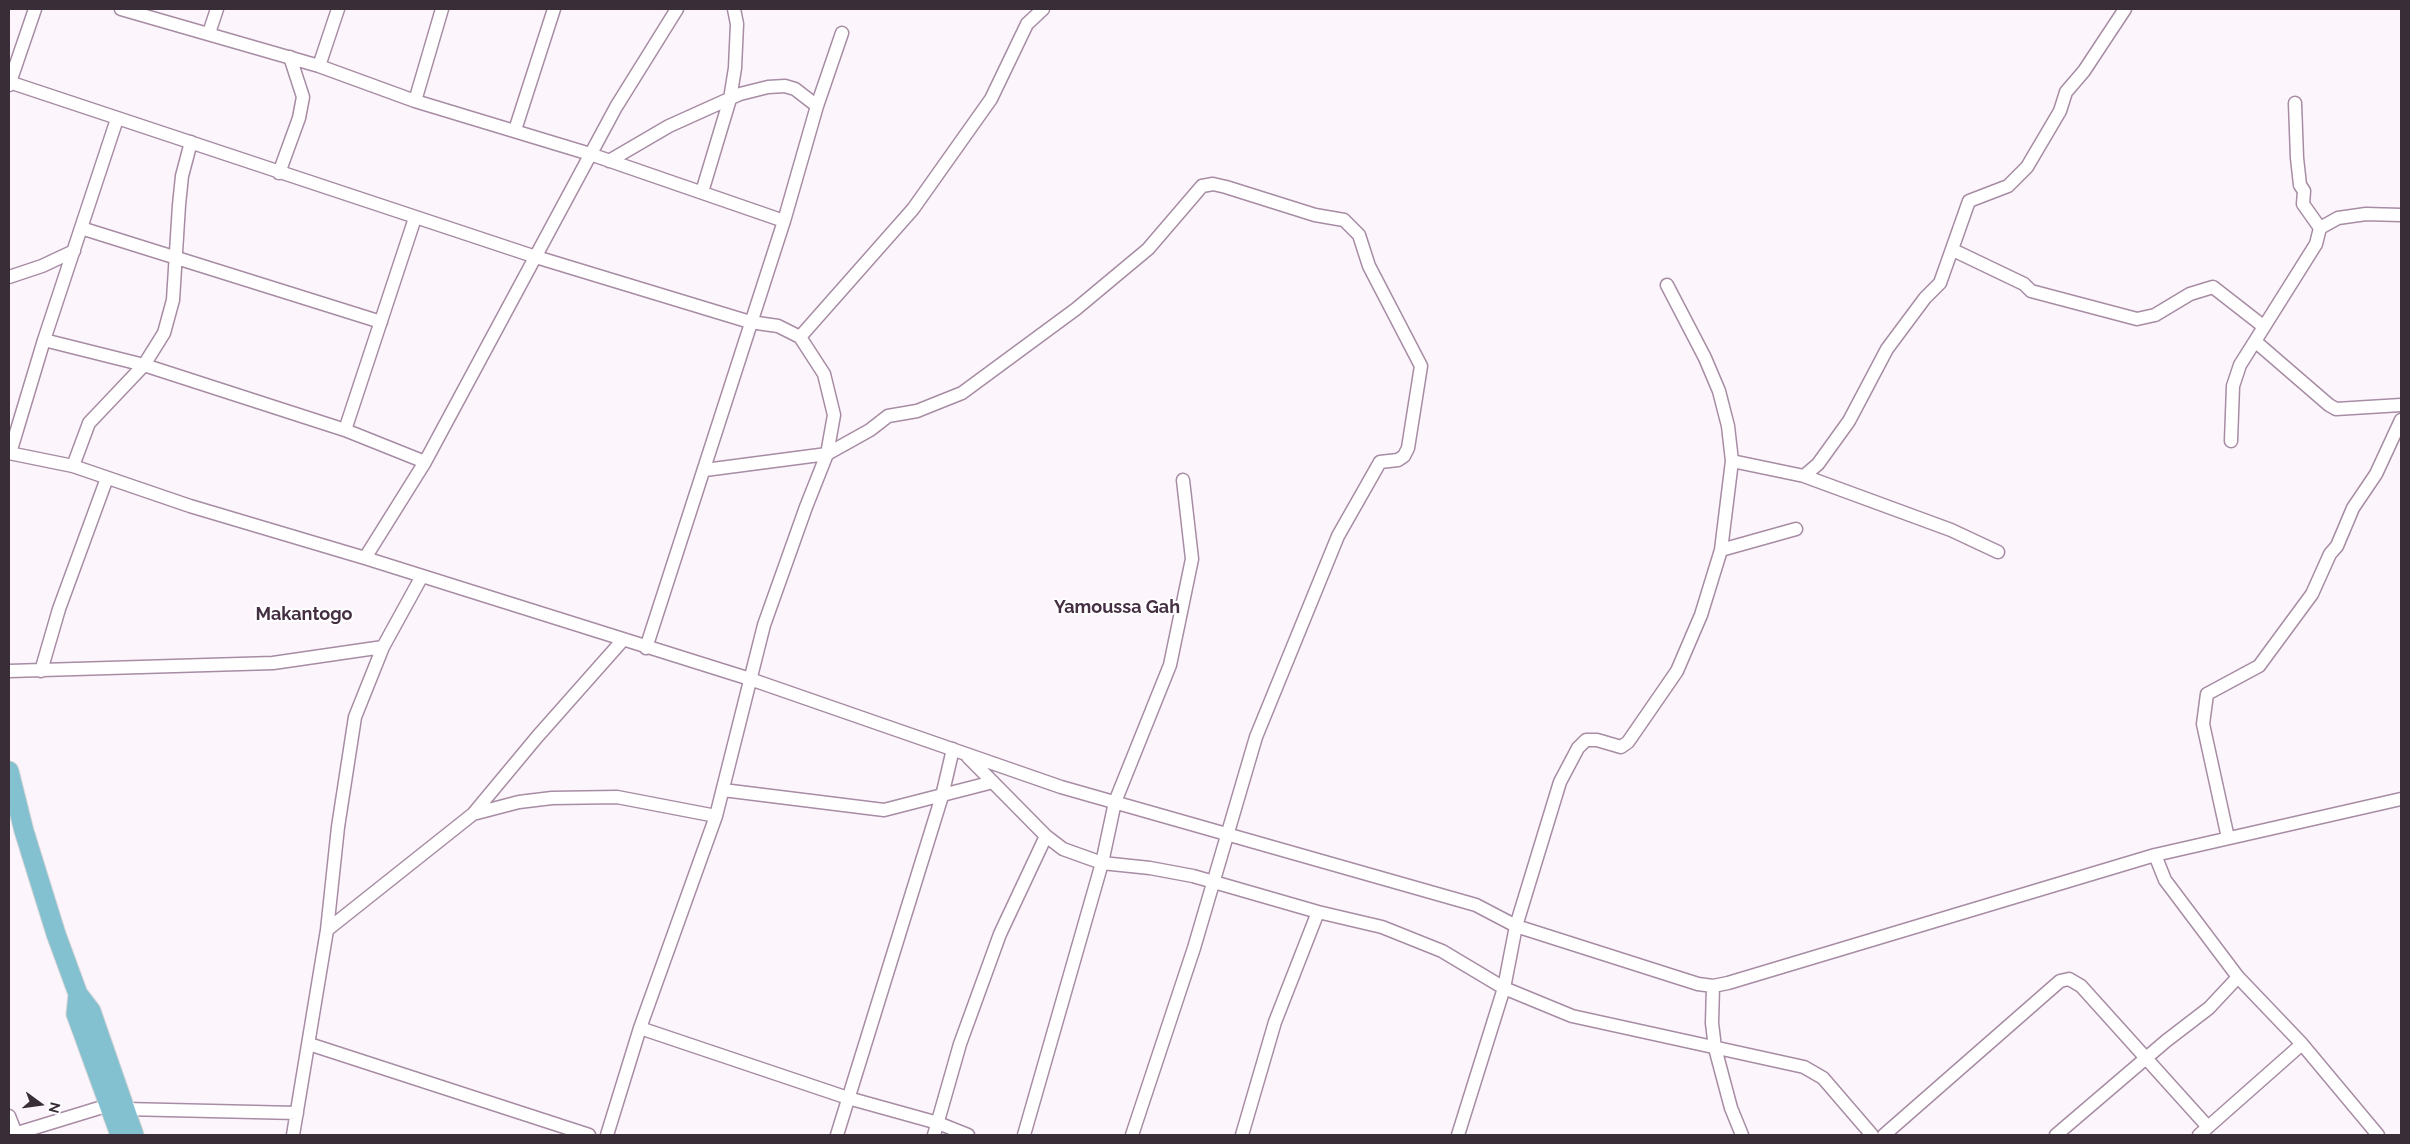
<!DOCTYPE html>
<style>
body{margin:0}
#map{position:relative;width:2410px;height:1144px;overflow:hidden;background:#fcf6fc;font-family:Raleway,sans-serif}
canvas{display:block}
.frame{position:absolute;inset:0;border:10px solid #392e38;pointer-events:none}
.north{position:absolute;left:15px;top:1079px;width:50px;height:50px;-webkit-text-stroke:4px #fff;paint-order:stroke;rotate:104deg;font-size:14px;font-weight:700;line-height:20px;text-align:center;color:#392e38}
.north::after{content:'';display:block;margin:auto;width:18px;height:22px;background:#392e38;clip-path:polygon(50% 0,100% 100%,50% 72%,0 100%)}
</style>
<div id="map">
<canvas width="2410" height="1144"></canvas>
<div class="frame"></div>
<div class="north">N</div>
</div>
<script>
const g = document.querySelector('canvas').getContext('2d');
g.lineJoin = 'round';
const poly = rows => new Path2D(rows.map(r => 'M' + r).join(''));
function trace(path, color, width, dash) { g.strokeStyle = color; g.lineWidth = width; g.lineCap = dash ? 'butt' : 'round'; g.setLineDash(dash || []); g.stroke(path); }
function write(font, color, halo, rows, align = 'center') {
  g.font = font + ' Raleway,sans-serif'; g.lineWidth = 4; g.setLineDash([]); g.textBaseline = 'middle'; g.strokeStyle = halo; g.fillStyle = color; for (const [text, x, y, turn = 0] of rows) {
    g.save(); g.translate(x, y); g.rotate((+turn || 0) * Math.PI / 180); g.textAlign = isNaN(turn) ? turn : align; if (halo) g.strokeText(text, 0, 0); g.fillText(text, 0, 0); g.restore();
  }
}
const street = poly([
 [121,9,319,66,415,101,590,154,784,221],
 [209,33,217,9],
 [319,66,338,9],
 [9,82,536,257,750,322,778,326,800,337,824,374,834,415,827,454,806,507,764,625,716,816,640,1028,607,1135],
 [9,85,35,9],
 [415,101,442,9],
 [2295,103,2297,158,2300,185,2304,191,2303,204,2320,228],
 [515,130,554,9],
 [609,161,669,126,740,94,768,87,785,86,795,89,817,106],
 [279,173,299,118,303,97,290,57],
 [702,192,730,99,735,68,737,24,734,9],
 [81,228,381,322],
 [1953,250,2024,284,2031,291,2137,319,2155,315,2190,294,2213,287,2263,326],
 [9,277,42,266,74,251],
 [800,337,913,209,991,99,1027,24,1043,9],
 [44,340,144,365,345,430,425,462],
 [2256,342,2329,405,2336,409,2401,405],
 [345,430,415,218],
 [2231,441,2233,386,2240,365,2316,244,2320,228,2338,218,2366,214,2401,215],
 [9,453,73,466,190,506,365,558,750,679,1061,787,1476,905,1516,926,1698,984,1713,986,1728,983,2155,855,2401,799],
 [10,453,44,340,117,119],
 [1732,461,1804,476,1951,530,1998,552],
 [73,466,89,423,144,365,164,333,173,300,179,205,182,176,191,142],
 [705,470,827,454,870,430,888,416,917,411,962,393,1076,309,1148,249,1202,186,1213,184,1226,187,1315,215,1344,220,1359,235,1369,266,1421,366,1408,448,1404,456,1398,460,1380,462,1338,536,1256,737,1194,948,1132,1135],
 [1804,476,1818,464,1849,421,1887,349,1925,298,1940,283,1969,201,2008,186,2027,167,2060,111,2066,92,2084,71,2125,9],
 [1721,550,1796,529],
 [365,558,425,462,616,107,677,9],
 [646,648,784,221,817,106,842,33],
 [9,671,273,663,383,647],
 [41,671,59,609,107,478],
 [968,757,1046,836,1063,849,1102,863,1150,868,1193,876,1318,912,1382,927,1442,951,1504,988,1572,1016,1804,1067,1823,1078,1872,1135],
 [723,790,884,810,993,782],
 [473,814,519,802,552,798,617,797,716,816],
 [2228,838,2203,724,2207,694,2259,666,2312,594,2330,554,2337,546,2353,508,2376,474,2401,420],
 [2155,855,2165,880,2238,977,2302,1044,2378,1135],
 [327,930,338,827,355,717,383,647,422,576],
 [1713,986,1712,1023,1715,1048,1731,1108,1742,1135],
 [640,1028,848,1098,938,1123,968,1135],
 [309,1044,589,1135],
 [125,1109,297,1113],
 [9,1116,16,1134],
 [11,1135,109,1105],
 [293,1135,327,930,473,814,537,737,622,641],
 [837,1135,942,796,953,749],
 [934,1135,960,1044,1000,934,1046,836],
 [1024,1135,1102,863,1115,802,1170,665,1192,559,1183,480],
 [1242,1135,1275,1022,1318,912],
 [1458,1135,1504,988,1516,926,1560,782,1578,748,1586,740,1597,740,1621,747,1628,742,1677,671,1701,615,1721,550,1732,461,1728,426,1719,391,1705,358,1667,285],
 [1884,1135,2060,981,2069,979,2081,986,2208,1127],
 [2056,1135,2166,1041,2209,1008,2238,977],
 [2199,1135,2302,1044]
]);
const primary = poly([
 [9,771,24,831,56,934,78,994,91,1011,134,1135],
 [78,994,76,1014,120,1135]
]);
const quarterNames = [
 ["Yamoussa Gah",1117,608],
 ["Makantogo",304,615]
];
trace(street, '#a78ca4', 15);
trace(primary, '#d7d5d7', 21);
trace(street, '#fff', 12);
trace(primary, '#83c1d0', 19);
write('bold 18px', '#452f43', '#fff', quarterNames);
</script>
